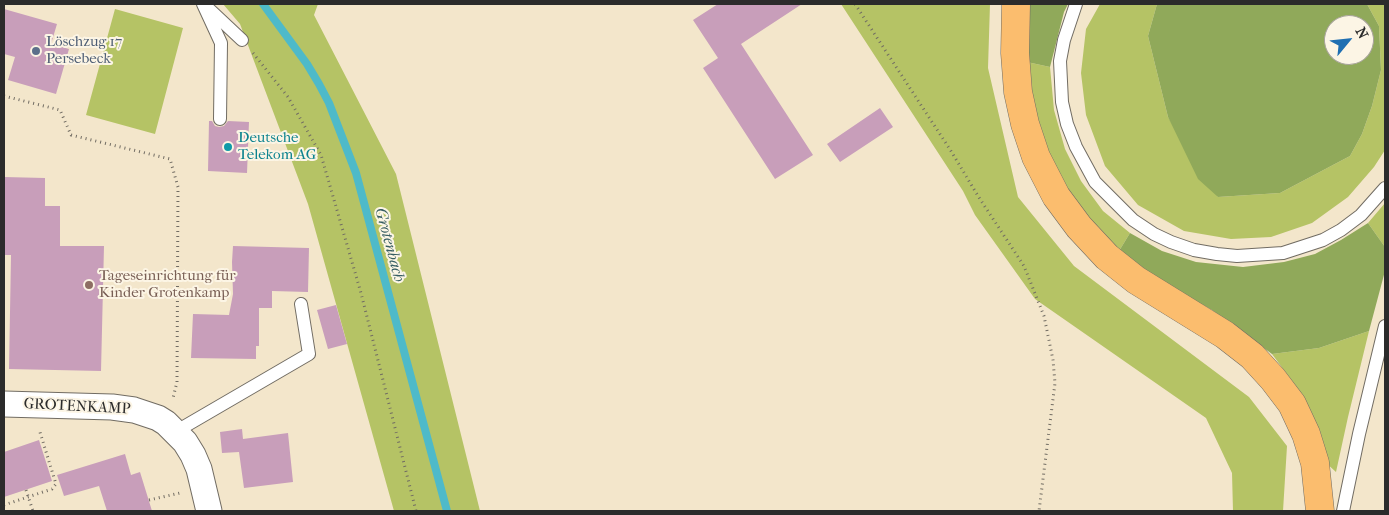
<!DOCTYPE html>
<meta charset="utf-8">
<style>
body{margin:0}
#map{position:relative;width:1389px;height:515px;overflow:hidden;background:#f3e6cb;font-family:"IM FELL French Canon",serif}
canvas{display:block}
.frame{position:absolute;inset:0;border:5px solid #2b2b2b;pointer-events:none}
.north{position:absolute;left:1324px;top:15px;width:50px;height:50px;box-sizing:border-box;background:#fcf5e5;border:1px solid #a8a49b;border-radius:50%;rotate:62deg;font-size:14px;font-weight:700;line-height:20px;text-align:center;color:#2b2b2b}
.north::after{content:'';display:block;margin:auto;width:18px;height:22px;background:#1f6fb2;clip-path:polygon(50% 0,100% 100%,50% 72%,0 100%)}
</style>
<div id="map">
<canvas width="1389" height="515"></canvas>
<div class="frame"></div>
<div class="north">N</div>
</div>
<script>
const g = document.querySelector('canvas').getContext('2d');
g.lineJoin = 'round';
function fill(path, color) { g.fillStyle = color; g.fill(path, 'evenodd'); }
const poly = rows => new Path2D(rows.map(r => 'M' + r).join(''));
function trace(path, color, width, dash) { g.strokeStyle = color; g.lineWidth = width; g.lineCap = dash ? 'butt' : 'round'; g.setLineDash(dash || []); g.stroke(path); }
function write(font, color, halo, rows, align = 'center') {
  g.font = font + ' "IM FELL French Canon",serif'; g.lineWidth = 4; g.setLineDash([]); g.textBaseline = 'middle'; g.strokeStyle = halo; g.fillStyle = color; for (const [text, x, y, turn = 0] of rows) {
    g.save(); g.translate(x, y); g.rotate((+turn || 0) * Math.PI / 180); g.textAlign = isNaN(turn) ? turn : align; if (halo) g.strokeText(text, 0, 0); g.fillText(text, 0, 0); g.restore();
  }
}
const green = poly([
 [223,4,318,4,314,15,396,174,480,511,394,511,308,204,240,24],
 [841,4,990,4,988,68,1018,197,1074,266,1249,397,1287,446,1283,511,1233,511,1232,473,1206,418,1035,299,975,215,963,191],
 [1100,4,1157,4,1148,36,1168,117,1218,197,1280,193,1350,156,1362,134,1372,106,1381,70,1379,26,1367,4,1385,4,1385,150,1374,167,1348,197,1312,223,1271,237,1231,239,1184,231,1138,205,1105,166,1086,115,1081,73,1086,29],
 [115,9,183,28,155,134,86,115],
 [1027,62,1050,67,1054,110,1065,149,1081,181,1103,211,1130,233,1119,251,1081,213,1051,163,1036,119],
 [1385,203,1385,247,1368,223],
 [1369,331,1348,417,1336,472,1325,462,1307,411,1295,385,1272,354,1319,348]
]);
const forest = poly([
 [1030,4,1068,4,1064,12,1050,67,1027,62],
 [1157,4,1367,4,1379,26,1381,70,1372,106,1362,134,1350,156,1280,193,1218,197,1198,179,1168,117,1148,36],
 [1334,25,1364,25,1364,55,1334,55],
 [1368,223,1385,247,1385,271,1369,331,1319,348,1272,354,1212,310,1160,281,1119,251,1130,233,1162,251,1196,262,1243,267,1284,262,1315,254,1341,240]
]);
const stream = poly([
 [263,4,307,64,319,84,329,103,356,173,447,511]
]);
const building = poly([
 [718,4,802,4,741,44,813,155,775,179,703,68,718,58,693,20],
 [4,9,57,24,51,44,69,49,56,94,8,80,15,57,4,54],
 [880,108,893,127,840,162,827,144],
 [209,121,212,121,215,126,219,127,224,126,228,121,249,122,247,173,208,171],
 [4,177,45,178,45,206,60,206,60,246,104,246,101,371,9,369,11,255,4,255],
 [233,246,309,248,308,292,272,291,272,308,259,308,259,346,256,346,256,359,191,358,193,314,229,315,233,294,232,262],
 [336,305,347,344,328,349,317,310],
 [242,429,243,439,288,433,293,482,244,488,239,452,222,453,220,432],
 [39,440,52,481,4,497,4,452],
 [125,454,131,475,140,472,152,511,107,511,99,486,64,496,57,475]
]);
const path = poly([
 [855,4,951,151,978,196,1024,266,1044,316,1053,360,1055,383,1039,511],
 [253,53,288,97,321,155,361,293,416,511],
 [4,96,60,110,71,135,170,159,178,187,177,382,173,398],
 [26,490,33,511],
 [149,500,180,493],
 [4,505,52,489,56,484,39,429]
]);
const service = poly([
 [203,4,221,43,220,119],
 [1076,4,1064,40,1060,61,1062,102,1067,124,1076,147,1095,182,1133,220,1154,234,1171,242,1194,250,1217,254,1237,256,1283,253,1323,240,1341,230,1361,215,1385,188],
 [209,9,242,40],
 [175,432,309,354,301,304],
 [1343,511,1359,434,1385,326]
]);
const minor = poly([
 [4,404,112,407,134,410,158,418,166,423,185,442,193,455,199,469,209,511]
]);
const motorway = poly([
 [1016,4,1015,53,1018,92,1025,124,1036,157,1056,196,1079,227,1107,257,1136,280,1225,335,1252,356,1273,379,1292,404,1306,434,1315,463,1320,511]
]);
const markers = [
 [36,51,5,"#5c6f8a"],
 [228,147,5,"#0f9aa8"],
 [89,285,5,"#8d6e63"]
];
const serviceNames = [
 ["Löschzug 17",46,42],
 ["Persebeck",46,59]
];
const cultureNames = [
 ["Deutsche",238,138],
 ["Telekom AG",238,155]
];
const educationNames = [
 ["Tageseinrichtung für",99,276],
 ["Kinder Grotenkamp",99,293]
];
const streetNames = [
 ["GROTENKAMP",77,407,3]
];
const waterNames = [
 ["Grotenbach",389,245,75]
];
fill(green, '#b5c365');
fill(forest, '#90a95a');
trace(stream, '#4ebac9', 8);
fill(building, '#c89eba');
trace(service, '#716c63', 14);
trace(minor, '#716c63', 27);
trace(motorway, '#716c63', 29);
trace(path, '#716c63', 3, [1, 4]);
trace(service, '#fff', 12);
trace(minor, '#fff', 25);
trace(motorway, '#fbbd6e', 28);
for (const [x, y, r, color] of markers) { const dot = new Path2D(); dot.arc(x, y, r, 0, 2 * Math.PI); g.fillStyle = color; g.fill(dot); trace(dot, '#fcf5e5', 2); }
write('15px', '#4e5e75', '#fcf5e5', serviceNames, 'left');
write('15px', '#0d838f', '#fcf5e5', cultureNames, 'left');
write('15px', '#785e54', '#fcf5e5', educationNames, 'left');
write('15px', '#2b2b2b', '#fcf5e5', streetNames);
write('italic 16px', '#375d62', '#fcf5e5', waterNames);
</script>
